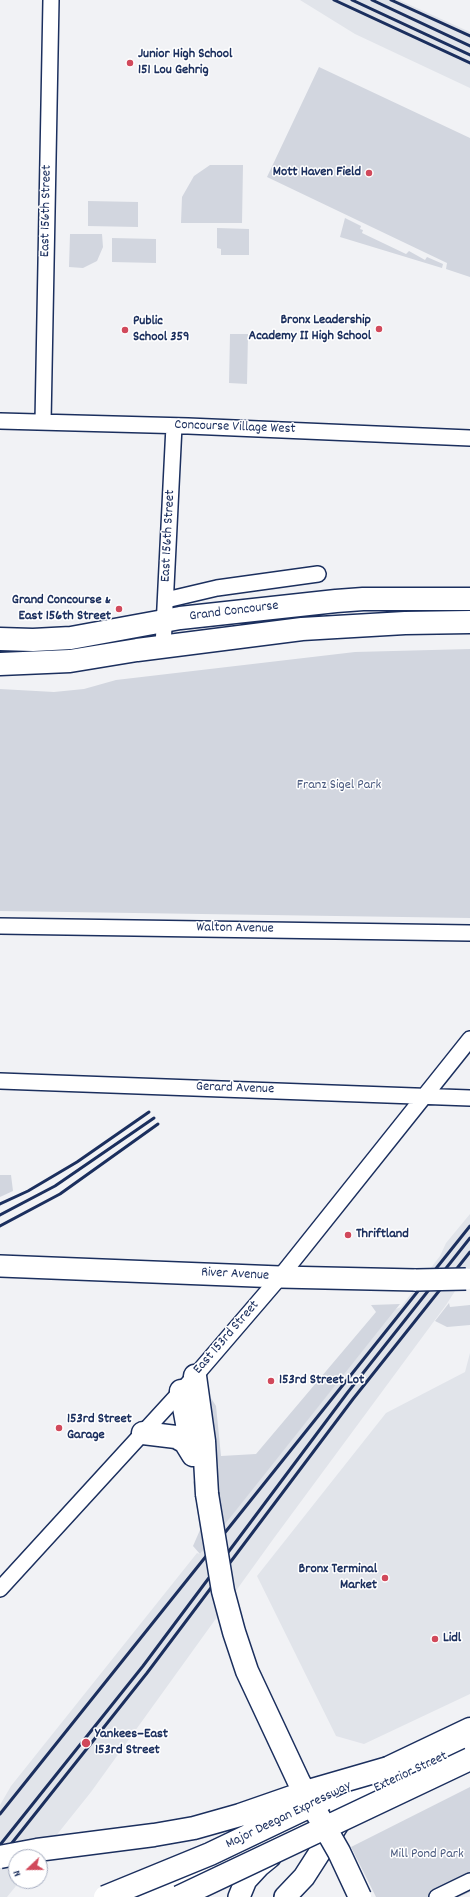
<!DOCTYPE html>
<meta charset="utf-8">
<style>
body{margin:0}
#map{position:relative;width:470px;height:1897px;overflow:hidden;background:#f1f2f5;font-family:Dekko,sans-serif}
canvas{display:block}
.north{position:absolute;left:8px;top:1849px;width:40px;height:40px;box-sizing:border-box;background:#fff;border:1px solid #a4acbf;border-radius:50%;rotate:248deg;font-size:11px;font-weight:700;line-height:16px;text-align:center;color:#1b2f5e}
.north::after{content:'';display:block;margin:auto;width:14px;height:18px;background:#d1495b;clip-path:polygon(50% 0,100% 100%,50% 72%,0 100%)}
</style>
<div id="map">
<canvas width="470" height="1897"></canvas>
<div class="north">N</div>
</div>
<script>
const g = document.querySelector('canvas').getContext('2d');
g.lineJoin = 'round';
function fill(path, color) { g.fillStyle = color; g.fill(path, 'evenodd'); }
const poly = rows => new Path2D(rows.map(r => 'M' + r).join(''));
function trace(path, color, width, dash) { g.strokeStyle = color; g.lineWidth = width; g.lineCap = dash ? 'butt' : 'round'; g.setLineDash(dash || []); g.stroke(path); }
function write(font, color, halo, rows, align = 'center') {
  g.font = font + ' Dekko,sans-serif'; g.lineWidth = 3; g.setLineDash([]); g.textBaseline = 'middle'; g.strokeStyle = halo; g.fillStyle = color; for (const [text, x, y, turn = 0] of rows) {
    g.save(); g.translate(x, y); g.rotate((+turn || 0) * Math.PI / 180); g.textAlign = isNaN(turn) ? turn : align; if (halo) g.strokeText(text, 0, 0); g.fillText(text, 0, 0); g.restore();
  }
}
const built = poly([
 [300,0,399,0,470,32,470,88,355,34],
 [470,1214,470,1268,446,1305,274,1538,91,1792,39,1857,16,1857,16,1881,20,1881,7,1897,0,1897,0,1805,11,1786,197,1553,200,1554,396,1309,401,1307,440,1256,446,1243],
 [470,1353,470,1694,364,1744,336,1736,257,1576,386,1413,465,1372]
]);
const green = poly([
 [319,67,470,138,470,277,446,269,447,263,267,177],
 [210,165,243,165,242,223,181,223,182,197,194,176],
 [88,201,138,202,138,227,88,226],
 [345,218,361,226,360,229,363,230,362,233,406,254,409,251,425,260,427,257,443,264,442,268,340,237],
 [217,228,249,229,249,255,221,255,221,249,217,248],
 [70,234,102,234,103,247,97,261,83,268,69,267],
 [112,238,156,239,156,263,112,262],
 [230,334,248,334,247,384,229,383],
 [470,649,470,918,0,911,0,689,54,692,84,689,116,680,355,652],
 [0,1175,11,1175,13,1191,0,1197],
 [449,1303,450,1307,470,1305,470,1325,447,1327,435,1321],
 [400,1304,233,1514,200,1554,193,1546,200,1530,193,1482,215,1456,211,1398,216,1406,221,1456,256,1454,376,1312,371,1305],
 [470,1787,470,1892,459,1897,376,1897,351,1847]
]);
const street = poly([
 [0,421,188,426,470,438],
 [43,422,51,0],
 [166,600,217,588,318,574],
 [163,647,174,426],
 [0,926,470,933],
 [0,1081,470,1098],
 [0,1589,195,1376,280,1277,470,1039],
 [437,1897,470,1881]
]);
const secondary = poly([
 [0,1266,280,1277,416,1280],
 [306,1830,327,1814,470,1745],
 [121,1897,143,1894,171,1886,318,1818],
 [239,1897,246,1880,259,1866,270,1857],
 [285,1897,304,1877,338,1824]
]);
const primary = poly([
 [0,639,33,640,71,638,180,618,336,601,363,599,470,599],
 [0,664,70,661,137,650,302,629,405,623,470,622]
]);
const highway = poly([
 [195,1376,204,1441,207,1494],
 [181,1391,188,1429],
 [143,1433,176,1437,185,1442,193,1455],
 [388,1768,470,1729]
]);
const rail = poly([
 [334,0,470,63],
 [352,0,470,55],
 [372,0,470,46],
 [391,0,470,36],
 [0,1204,28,1191,77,1162,149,1112],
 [0,1215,55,1186,154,1118],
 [0,1226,60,1194,158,1124],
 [0,1814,470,1226],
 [0,1845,143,1666,348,1392,470,1238],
 [0,1858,147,1673,353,1399,470,1252]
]);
const secondaryBridge = poly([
 [416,1280,466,1279]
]);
const highwayBridge = poly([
 [207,1494,223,1591,234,1632,247,1671,299,1782,339,1852,360,1897],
 [0,1857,37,1850,154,1835,194,1828,240,1815,312,1790,388,1768],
 [105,1897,210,1854,325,1799],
 [179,1897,470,1759]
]);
const markers = [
 [130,63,4,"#d1495b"],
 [369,173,4,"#d1495b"],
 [379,329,4,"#d1495b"],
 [125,330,4,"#d1495b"],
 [119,609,4,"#d1495b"],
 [348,1235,4,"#d1495b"],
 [271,1381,4,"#d1495b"],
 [59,1428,4,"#d1495b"],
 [385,1578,4,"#d1495b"],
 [435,1639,4,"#d1495b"],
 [86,1743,5,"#d1495b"]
];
const poiNames = [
 ["Junior High School",138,55],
 ["151 Lou Gehrig",138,71],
 ["Mott Haven Field",361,173,"right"],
 ["Bronx Leadership",371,321,"right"],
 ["Academy II High School",371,337,"right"],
 ["Public",133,322],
 ["School 359",133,338],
 ["Grand Concourse &",111,601,"right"],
 ["East 156th Street",111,617,"right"],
 ["Thriftland",356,1235],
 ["153rd Street Lot",279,1381],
 ["153rd Street",67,1420],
 ["Garage",67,1436],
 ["Bronx Terminal",377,1570,"right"],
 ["Market",377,1586,"right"],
 ["Lidl",443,1639],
 ["Yankees–East",95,1735],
 ["153rd Street",95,1751]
];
const streetNames = [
 ["East 156th Street",47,211,-89],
 ["Concourse Village West",235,428,2],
 ["East 156th Street",169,536,-87],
 ["Grand Concourse",234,612,-7],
 ["Walton Avenue",235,929,1],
 ["Gerard Avenue",235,1089,2],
 ["River Avenue",235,1275,3],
 ["East 153rd Street",227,1338,-49],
 ["Exterior Street",411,1773,-25],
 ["Major Deegan Expressway",289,1816,-26]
];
const parkNames = [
 ["Franz Sigel Park",339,786],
 ["Mill Pond Park",427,1855]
];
fill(built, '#e1e4ea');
fill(green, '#d2d6df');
trace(street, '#1b2f5e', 18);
trace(secondary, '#1b2f5e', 24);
trace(primary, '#1b2f5e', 25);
trace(highway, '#1b2f5e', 25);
trace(street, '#fff', 15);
trace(secondary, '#fff', 21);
trace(primary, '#fff', 22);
trace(highway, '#fff', 22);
trace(rail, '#1b2f5e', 3);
trace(secondaryBridge, '#1b2f5e', 24, []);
trace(highwayBridge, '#1b2f5e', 25, []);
trace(secondaryBridge, '#fff', 21);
trace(highwayBridge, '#fff', 22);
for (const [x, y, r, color] of markers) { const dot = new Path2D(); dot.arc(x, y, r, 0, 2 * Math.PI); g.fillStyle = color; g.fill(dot); trace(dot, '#fff', 1.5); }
write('bold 14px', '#1b2f5e', '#fff', poiNames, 'left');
write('14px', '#1b2f5e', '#fff', streetNames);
write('14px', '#49597e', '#fff', parkNames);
</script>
